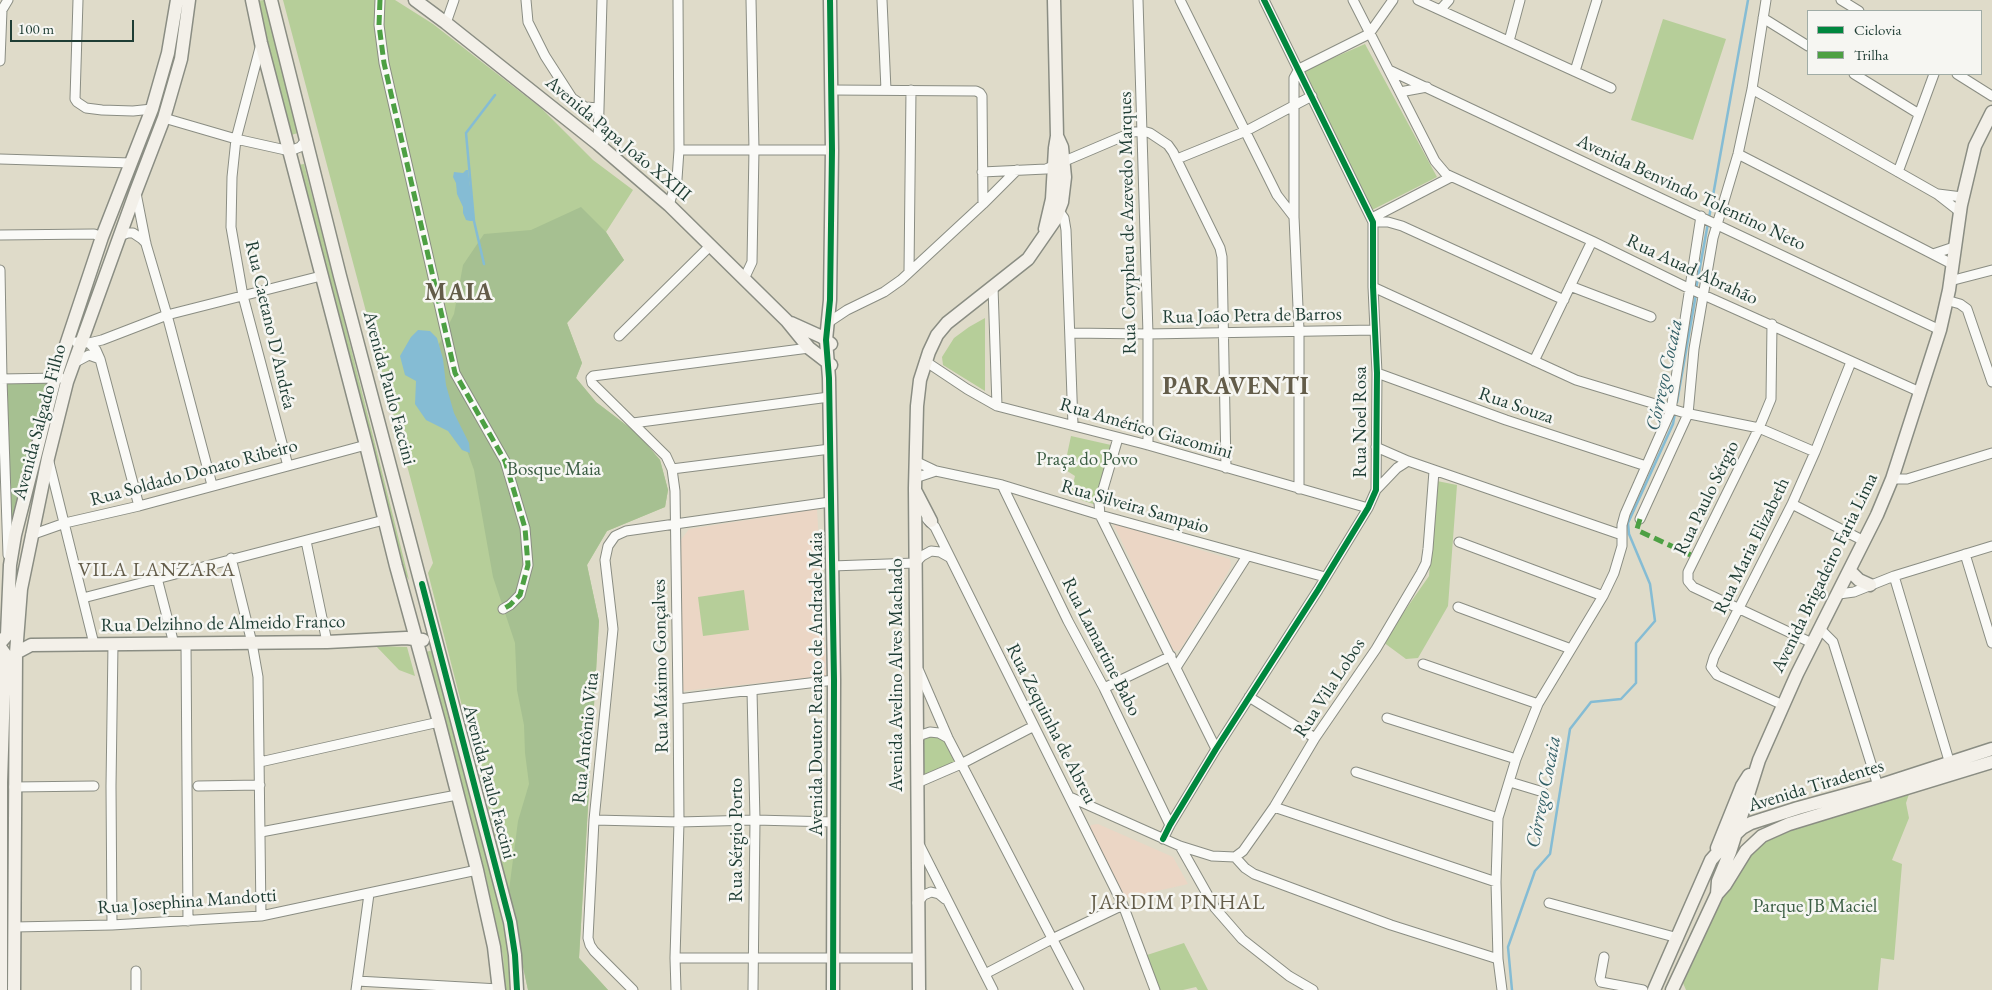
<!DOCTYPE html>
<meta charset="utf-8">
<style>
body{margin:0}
#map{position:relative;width:1992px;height:990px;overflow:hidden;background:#dfdbc9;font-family:"EB Garamond",serif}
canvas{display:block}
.legend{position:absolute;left:1807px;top:10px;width:175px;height:65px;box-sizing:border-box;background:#f6f6f2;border:1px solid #a0aca6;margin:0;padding:6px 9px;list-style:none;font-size:15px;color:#1f3d34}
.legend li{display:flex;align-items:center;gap:10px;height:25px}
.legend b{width:25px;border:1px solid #a0aca6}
.scale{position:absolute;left:10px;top:20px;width:124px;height:22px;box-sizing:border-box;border:2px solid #1f3d34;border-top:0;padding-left:6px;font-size:15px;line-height:18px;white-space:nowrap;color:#1f3d34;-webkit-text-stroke:4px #f6f6f2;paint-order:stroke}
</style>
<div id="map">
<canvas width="1992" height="990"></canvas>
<ul class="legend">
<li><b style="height:6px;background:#00873e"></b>Ciclovia</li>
<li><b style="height:6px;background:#4da043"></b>Trilha</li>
</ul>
<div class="scale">100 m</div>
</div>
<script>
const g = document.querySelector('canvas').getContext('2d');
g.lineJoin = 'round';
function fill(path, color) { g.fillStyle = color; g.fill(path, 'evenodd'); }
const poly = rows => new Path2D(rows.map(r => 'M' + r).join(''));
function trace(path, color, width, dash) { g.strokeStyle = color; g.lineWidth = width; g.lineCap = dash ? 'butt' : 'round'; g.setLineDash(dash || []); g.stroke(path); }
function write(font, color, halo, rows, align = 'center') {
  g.font = font + ' "EB Garamond",serif'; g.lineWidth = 5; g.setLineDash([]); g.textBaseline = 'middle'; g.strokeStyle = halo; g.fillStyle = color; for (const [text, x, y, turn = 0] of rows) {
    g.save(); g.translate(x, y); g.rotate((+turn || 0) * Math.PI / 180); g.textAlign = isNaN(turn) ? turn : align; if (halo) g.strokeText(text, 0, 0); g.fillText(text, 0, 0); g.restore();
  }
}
const built = poly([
 [817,509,827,676,683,691,681,540,689,529],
 [1113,523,1230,559,1231,566,1227,574,1180,650,1174,651],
 [1098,824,1173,857,1188,884,1126,898,1089,829,1091,825]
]);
const green = poly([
 [264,0,298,133,291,135,256,1],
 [283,0,395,0,433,24,541,108,593,160,633,190,606,232,624,260,567,323,582,363,576,378,596,402,638,434,660,460,668,490,665,507,607,531,587,565,599,621,579,958,608,990,528,990,498,847,428,573,433,563],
 [1663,19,1726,39,1693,140,1631,120],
 [1365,44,1437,177,1370,211,1303,71],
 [304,164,331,268,409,580,399,565,298,165],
 [985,318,985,391,943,365,942,357,954,338,969,327],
 [1071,436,1111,445,1096,505,1070,496,1075,476,1064,469],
 [1437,481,1457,485,1448,606,1418,658,1406,659,1383,642,1429,576],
 [744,590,749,630,703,636,698,597],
 [376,646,407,647,415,676,399,670],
 [433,650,493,874,509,954,511,990,505,990,503,956,486,877,426,652],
 [941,735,960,764,920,780,922,740,927,736],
 [1910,791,1906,803,1909,818,1892,860,1902,864,1894,960,1881,958,1878,990,1686,990,1683,983,1724,895,1748,857,1763,842,1780,832],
 [1184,943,1208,990,1198,990,1196,987,1183,990,1159,990,1147,955]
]);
const forest = poly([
 [581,207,606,232,624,260,567,323,582,363,576,378,596,402,638,434,660,460,668,490,665,507,607,531,587,565,599,621,579,958,608,990,528,990,508,898,518,821,529,784,525,753,524,725,517,690,515,643,493,577,474,470,444,387,439,344,454,314,463,265,484,234,531,230],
 [7,383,49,383,10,537]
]);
const water = poly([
 [466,170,468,170,474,221,470,221,466,220,463,213,463,207,457,194,456,183,453,177,454,172,463,173],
 [418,330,430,331,437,338,443,359,446,385,454,413,469,443,470,453,462,450,448,431,426,420,415,404,416,381,405,375,400,356,411,337]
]);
const stream = poly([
 [1709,218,1748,0],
 [484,264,474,221,466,133,495,95],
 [1696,289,1708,223],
 [1677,402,1696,294],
 [1512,990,1508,947,1535,871,1550,854,1570,729,1591,702,1621,699,1636,683,1636,643,1655,621,1650,584,1629,534,1628,523,1673,424,1675,413]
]);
const street = poly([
 [78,0,75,99,77,102,86,108,102,110,133,111,152,109],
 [380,0,379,25,384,63,455,373,505,461,525,528,528,565,520,595,510,605,503,609],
 [526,0,528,22,545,56,572,98,585,107,599,108],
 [882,0,886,90],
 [1138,0,1148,334,1148,445],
 [1180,0,1277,195,1294,217],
 [1353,0,1435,161,1446,174,1592,241,1688,288,1920,392],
 [1418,0,1611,88],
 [1841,0,1859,11],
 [1440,10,1449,0],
 [1763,18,1808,46],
 [446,23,454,0],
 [1509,41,1520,0],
 [261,44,236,139,232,177,231,227,243,296,288,466],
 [0,61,2,10,8,0],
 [1389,70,1940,330],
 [1575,71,1597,0],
 [1854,74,1919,114],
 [1957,74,1992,96],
 [1752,89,1937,194,1960,212],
 [832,90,976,91,980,93,982,96,983,204],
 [1400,92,1427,87],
 [164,118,236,139,290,151,300,147,307,139],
 [598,144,602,0],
 [679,150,832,150],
 [1738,154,1952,264],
 [0,159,131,163],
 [1177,159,1246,131,1312,96],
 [982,172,1046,169,1133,132,1143,131,1150,133,1168,145,1173,152,1220,248,1222,257,1226,468],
 [1898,172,1934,74],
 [136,193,146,244,167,315,212,485],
 [1938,194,1962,197],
 [669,205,677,179,679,150,678,0],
 [1059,211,1064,218,1066,230,1073,425],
 [1372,218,1451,177],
 [1373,222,1388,222,1402,226,1564,300],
 [0,235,94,234,102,237],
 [119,236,128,233,133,233,142,239,146,243],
 [1933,254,1954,247],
 [0,270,2,379,8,555],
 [909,271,911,90],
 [744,279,752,262,754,149,751,0],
 [1950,281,1992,270],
 [1570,286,1651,317],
 [993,287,997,406],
 [1373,287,1576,380,1685,413,1759,428,1815,452],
 [1946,300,1960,304,1967,309,1992,382],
 [829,322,847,310,884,292,901,280,983,204,1017,170],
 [1772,324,1771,399,1759,428,1688,572,1688,581,1693,587,1812,643],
 [1070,333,1148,334,1374,330],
 [619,336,711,245],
 [76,342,89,343,102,340,167,315,321,276],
 [89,343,96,350,100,359,139,506],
 [925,361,967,389,997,406,1148,445,1368,508],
 [1534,361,1592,241],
 [74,363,89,355,100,359],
 [1377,373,1506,420,1646,466],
 [0,379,61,378],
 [633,423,829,397],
 [1118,438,1099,503,1100,515,1216,749],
 [1376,447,1408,461,1622,535],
 [915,461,936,471,1002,485,1100,515,1325,577],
 [49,462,94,644],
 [672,469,830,449],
 [915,478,936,471],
 [1892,479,1907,479,1992,453],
 [1002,485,1068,621,1104,688,1170,825],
 [1299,489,1299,330,1294,217,1294,78,1299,69,1369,34,1393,0],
 [1376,490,1397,468,1408,461],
 [1792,504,1864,541],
 [927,519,935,527,1123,905,1155,990],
 [1640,519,1688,414,1694,349,1713,238,1738,154,1752,89,1766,0],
 [31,535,65,523,139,506,366,445],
 [306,541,327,642],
 [1459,542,1603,596],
 [1965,554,1992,643],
 [231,558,252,643,258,677,261,916],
 [832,566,915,563,922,556,931,551,940,552,949,557],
 [1894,576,1950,764],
 [157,578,174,644],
 [1839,594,1854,592,1894,576,1992,546],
 [83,598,384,520],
 [1458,607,1571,649],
 [1820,629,1833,642,1878,786],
 [186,644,188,921],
 [1423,664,1538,704],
 [1177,666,1247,556],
 [919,671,948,738,1079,990],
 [1104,688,1171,656],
 [752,691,755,820,753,990],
 [1249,697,1315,738],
 [678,699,834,680],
 [1783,705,1717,675,1711,667,1714,657,1792,504,1815,452,1851,362],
 [1387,718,1516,759],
 [916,742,921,735,930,732,939,733,948,738],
 [260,762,439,722],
 [1356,772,1498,818],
 [1510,782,1543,792],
 [917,783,961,764,1034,726],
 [198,786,260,785],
 [14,787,94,786],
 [1070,797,1180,846,1212,856,1235,857,1243,851,1274,807,1315,738,1376,649,1421,573,1426,563,1428,549,1434,471],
 [1274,807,1496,882],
 [594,820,679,822,755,820,834,822],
 [261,832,457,795],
 [1163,839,1170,825,1216,749,1318,590,1368,508,1376,490,1377,373,1373,287,1373,222,1264,0],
 [920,846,993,990],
 [1180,846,1215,908,1242,939,1289,976,1313,990],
 [1235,857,1245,868,1254,874,1391,925,1498,959],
 [917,903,924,895,931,892,939,894,945,899],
 [1549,903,1678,938],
 [112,925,111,786,113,644],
 [14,927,112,925,261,916,477,870],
 [1604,957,1600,979,1601,982,1643,990],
 [675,958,919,958],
 [985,974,1052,939,1123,905],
 [357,981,499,989],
 [136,990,136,971],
 [356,990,369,894],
 [633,990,594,951,590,945,588,938,594,820,613,629,605,560,608,546,615,536,626,531,830,502],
 [676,990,675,958,679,822,678,699,675,491,672,469,666,456,592,383,591,378,593,376,809,348],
 [1502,990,1498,959,1496,882,1498,818,1516,759,1538,704,1603,596,1614,573,1622,546,1622,525,1625,514,1671,410,1701,216]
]);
const secondary = poly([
 [252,0,261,43,366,445,396,566,439,722,477,870,494,947,499,990],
 [271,0,340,276,510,922,515,955,517,990],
 [415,0,446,23,598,144,669,205,787,321,809,348,831,365],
 [830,0,832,150,830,300,826,340,829,378,834,680,833,990],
 [1045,229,1052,199,1055,148,1057,136,1054,0],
 [791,323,822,337,831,344],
 [916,492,931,521],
 [1850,571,1859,580,1870,585],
 [0,643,7,635,10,565,15,535,55,378,102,237,152,109,168,53,177,0],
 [0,647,5,654,1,782,1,990],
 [16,653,31,645,327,642,406,638,423,640],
 [1717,848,1742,786,1749,775],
 [1717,894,1718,881,1730,852,1759,760,1797,674,1877,515,1892,479,1940,330,1949,290,1961,205,1975,146,1992,112],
 [14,990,16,653,21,589,48,458,67,382,136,191,164,118,181,59,189,0],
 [919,990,915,488,917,406,920,380,929,352,937,335,947,323,1028,259,1055,220,1062,202,1065,177,1062,147,1057,136],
 [1654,990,1711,860,1726,843,1742,828,1751,823,1798,808,1878,786,1992,749],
 [1672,990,1717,894,1725,885,1746,851,1762,836,1789,824,1992,762]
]);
const quiet = poly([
 [380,0,379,25,384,63,455,373,505,461,525,528,528,565,520,595,510,605,503,609],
 [1640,519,1637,529,1639,531,1695,557]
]);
const cycleway = poly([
 [830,0,832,150,830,300,826,340,829,378,834,680,833,990],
 [422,584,510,922,515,955,517,990],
 [1163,839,1170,825,1216,749,1318,590,1368,508,1376,490,1377,373,1373,287,1373,222,1264,0]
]);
const streetNames = [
 ["Avenida Papa João XXIII",618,139,40],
 ["Avenida Benvindo Tolentino Neto",1691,193,25],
 ["Rua Corypheu de Azevedo Marques",1128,223,-91],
 ["Rua Auad Abrahão",1692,270,25],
 ["Rua João Petra de Barros",1252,316,-1],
 ["Rua Caetano D'Andréa",270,325,77],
 ["Avenida Paulo Faccini",389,388,75],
 ["Rua Souza",1516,406,19],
 ["Avenida Salgado Filho",40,422,-75],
 ["Rua Noel Rosa",1361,422,-90],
 ["Rua Américo Giacomini",1146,429,16],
 ["Rua Soldado Donato Ribeiro",194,473,-15],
 ["Rua Paulo Sérgio",1707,498,-64],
 ["Rua Silveira Sampaio",1135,507,16],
 ["Rua Maria Elizabeth",1752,546,-64],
 ["Avenida Brigadeiro Faria Lima",1825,573,-64],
 ["Rua Delzihno de Almeido Franco",223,624,-1],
 ["Rua Lamartine Babo",1101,647,63],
 ["Rua Máximo Gonçalves",661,666,-91],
 ["Avenida Avelino Alves Machado",897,675,-90],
 ["Avenida Doutor Renato de Andrade Maia",817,684,-90],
 ["Rua Vila Lobos",1330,688,-57],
 ["Rua Zequinha de Abreu",1051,724,63],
 ["Rua Antônio Vita",586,738,-84],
 ["Avenida Paulo Faccini",489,782,75],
 ["Avenida Tiradentes",1816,786,-17],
 ["Rua Sérgio Porto",737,840,-90],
 ["Rua Josephina Mandotti",187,902,-4]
];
const parkNames = [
 ["Praça do Povo",1087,460],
 ["Bosque Maia",554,470],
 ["Parque JB Maciel",1815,907]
];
const waterNames = [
 ["Córrego Cocaia",1665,375,-78],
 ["Córrego Cocaia",1544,792,-79]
];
const neighbourhoodNames = [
 ["VILA LANZARA",157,571]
];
const quarterNames = [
 ["JARDIM PINHAL",1178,903]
];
const districtNames = [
 ["MAIA",459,293],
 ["PARAVENTI",1236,387]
];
fill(built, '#ebd6c5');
fill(green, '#b6ce99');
fill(forest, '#a6c091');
fill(water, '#85bcd4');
trace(stream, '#85bcd4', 2.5);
trace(street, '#8a8d83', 11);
trace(secondary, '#8a8d83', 15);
trace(street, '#fafaf7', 9);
trace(secondary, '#f3f0e9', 12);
trace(quiet, '#4da043', 5, [10, 5]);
trace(cycleway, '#00873e', 6);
write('19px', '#1f3d34', '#f6f6f2', streetNames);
write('19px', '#3c5e44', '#f6f6f2', parkNames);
write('italic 20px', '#325f66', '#f6f6f2', waterNames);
g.letterSpacing = '1px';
write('20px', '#635c49', '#f6f6f2', neighbourhoodNames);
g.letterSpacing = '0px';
g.letterSpacing = '1px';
write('21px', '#635c49', '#f6f6f2', quarterNames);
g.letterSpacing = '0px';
g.letterSpacing = '1px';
write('bold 24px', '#635c49', '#f6f6f2', districtNames);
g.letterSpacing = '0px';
</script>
